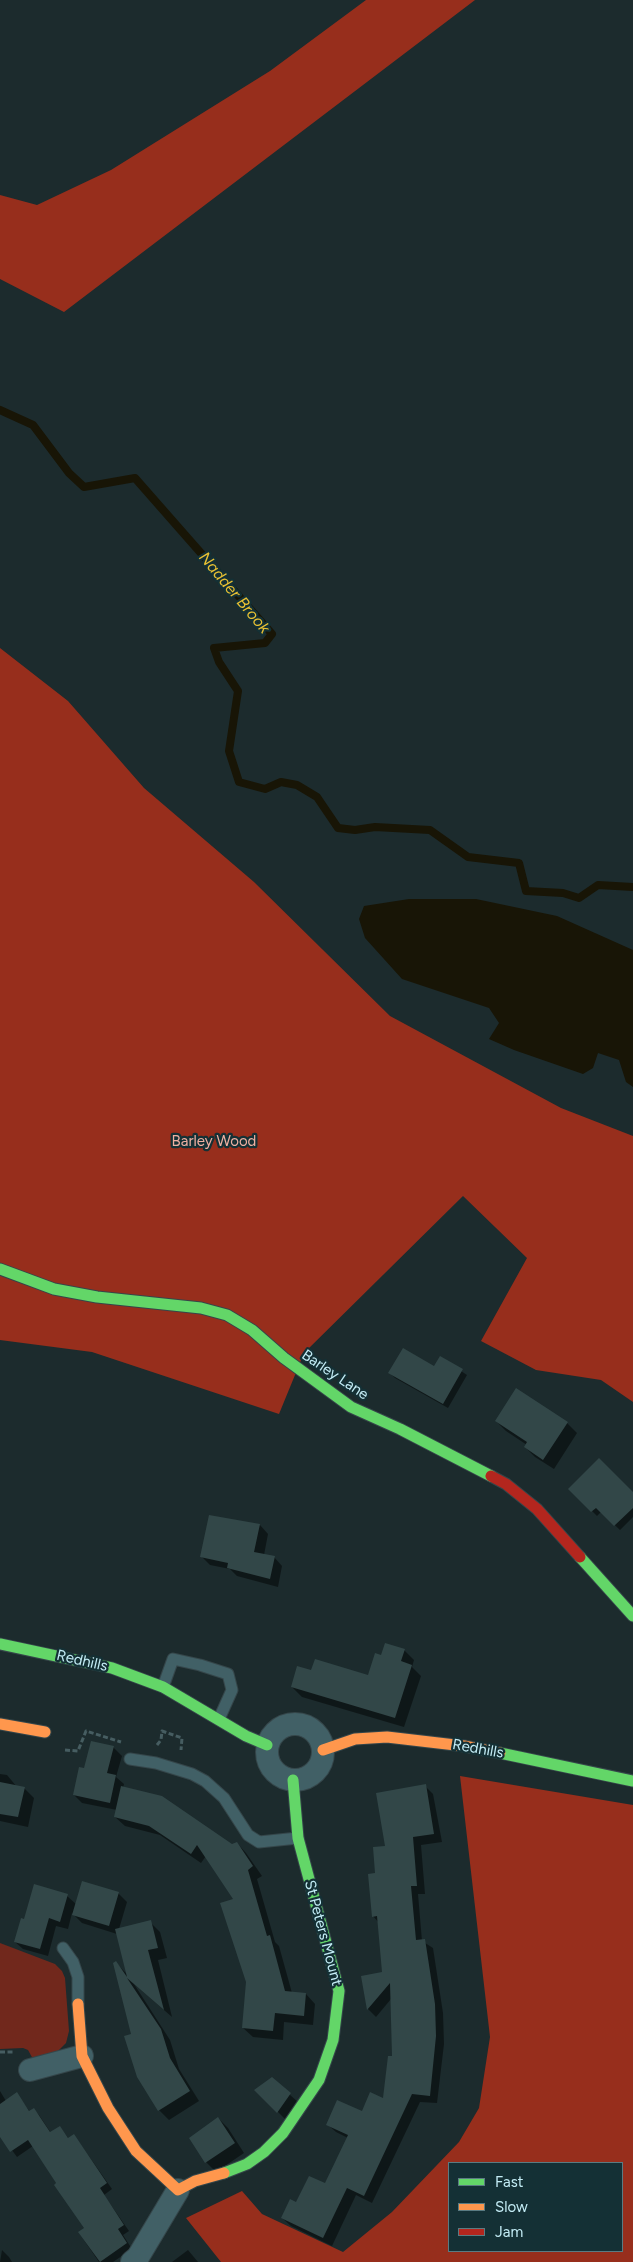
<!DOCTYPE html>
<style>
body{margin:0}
#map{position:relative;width:633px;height:2262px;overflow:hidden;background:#1c2b2d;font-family:Figtree,sans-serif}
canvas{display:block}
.legend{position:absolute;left:448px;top:2162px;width:175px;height:90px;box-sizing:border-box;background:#143035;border:1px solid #5a7b82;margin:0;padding:6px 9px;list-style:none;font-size:15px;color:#c3ecf5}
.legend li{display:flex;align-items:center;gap:10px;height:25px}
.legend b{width:25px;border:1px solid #5a7b82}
</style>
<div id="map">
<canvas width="633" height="2262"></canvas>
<ul class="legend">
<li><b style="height:6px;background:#63d668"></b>Fast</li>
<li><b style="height:6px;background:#ff974d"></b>Slow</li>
<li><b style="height:6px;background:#b3261e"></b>Jam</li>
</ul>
</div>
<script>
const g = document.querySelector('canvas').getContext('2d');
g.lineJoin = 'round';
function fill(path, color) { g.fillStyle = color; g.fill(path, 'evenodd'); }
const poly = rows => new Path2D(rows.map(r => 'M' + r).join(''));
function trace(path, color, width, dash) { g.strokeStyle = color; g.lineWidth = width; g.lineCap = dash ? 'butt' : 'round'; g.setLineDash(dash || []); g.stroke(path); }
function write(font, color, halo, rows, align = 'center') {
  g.font = font + ' Figtree,sans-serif'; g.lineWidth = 4.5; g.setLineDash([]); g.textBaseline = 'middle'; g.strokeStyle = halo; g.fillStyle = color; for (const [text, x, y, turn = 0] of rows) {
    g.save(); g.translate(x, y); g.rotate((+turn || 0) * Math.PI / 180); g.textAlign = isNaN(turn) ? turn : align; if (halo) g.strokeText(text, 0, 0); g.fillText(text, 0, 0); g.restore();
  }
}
const green = poly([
 [0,1943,55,1964,62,1971,65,1978,69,2031,66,2043,58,2051,33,2059,28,2050,23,2048,0,2049]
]);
const forest = poly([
 [366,0,475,0,64,312,0,279,0,195,37,205,111,170,270,71],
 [0,648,68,701,144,788,254,882,390,1016,561,1108,633,1136,633,1402,601,1380,536,1370,481,1341,527,1258,463,1196,304,1353,279,1414,92,1352,0,1340],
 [460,1776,633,1805,633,2262,221,2262,186,2218,242,2191,262,2214,343,2252,392,2212,459,2142,479,2108,490,2037],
 [449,2163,622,2163,622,2251,449,2251]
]);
const water = poly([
 [409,899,476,899,557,916,633,950,633,1087,626,1082,619,1060,598,1053,593,1068,583,1074,514,1050,489,1039,499,1023,489,1008,402,979,365,938,359,919,364,906]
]);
const shadow = poly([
 [440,1357,467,1375,448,1408,395,1378,390,1373,435,1367],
 [496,1421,567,1423,577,1433,554,1469,535,1457,525,1447,527,1445,506,1431],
 [570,1489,633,1494,633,1517,620,1530,601,1512,597,1516],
 [260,1525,268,1534,264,1555,274,1557,282,1566,278,1587,237,1576,230,1569,210,1565,202,1557],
 [404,1650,414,1660,412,1667,421,1676,404,1727,302,1697,292,1687,312,1672,369,1677,382,1657],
 [113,1747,122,1756,116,1777,124,1784,123,1788,232,1846,237,1843,246,1853,262,1876,257,1879,275,1942,279,1946,292,1993,306,1994,315,2004,313,2025,284,2022,283,2040,253,2037,243,2028,247,1982,235,1900,206,1856,201,1863,160,1835,125,1826,115,1817,117,1810,82,1803,74,1795,85,1769],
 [0,1774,7,1775,17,1787,24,1788,34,1798,28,1827,0,1821],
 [425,1786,433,1794,442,1842,421,1845,425,1894,418,1894,422,1941,433,1948,443,2013,444,2044,437,2103,420,2102,372,2203,356,2195,332,2246,291,2226,282,2218,297,2204,326,2185,348,2138,336,2132,327,2124,362,2112,384,2100,393,2057,391,1999,376,2017,368,2009,363,1977,384,1973,379,1923,373,1916,377,1874,387,1847],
 [118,1893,127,1902,119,1929,150,1922,160,1932,167,1958,158,1960,172,2017,134,1984,170,2040,179,2069,199,2101,169,2120,159,2110,138,2077,133,2035,116,1963,127,1974,117,1934,82,1923,72,1913,68,1929,56,1926,48,1956,23,1949,15,1942,25,1920,67,1896,76,1904],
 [272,2079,298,2102,286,2120,256,2090],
 [0,2091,6,2101,17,2094,30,2112,34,2110,39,2115,51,2133,60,2127,69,2139,79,2142,112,2189,104,2195,129,2231,123,2235,132,2249,113,2262,99,2262,79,2233,85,2229,33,2146,17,2157,0,2134],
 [218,2118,228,2128,244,2153,216,2172,206,2162],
 [2,2250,9,2257,12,2262,0,2262],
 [188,2250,198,2262,172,2262]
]);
const stream = poly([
 [0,410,33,425,69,473,84,487,135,478,272,634,265,643,214,648,219,662,238,691,229,751,239,782,265,789,281,782,297,785,317,797,338,828,355,830,375,827,430,830,468,857,519,863,526,891,563,893,579,898,598,885,633,887]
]);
const building = poly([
 [403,1348,434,1366,440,1356,463,1369,443,1404,388,1373],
 [516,1388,568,1422,543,1460,524,1447,527,1442,495,1421],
 [599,1458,633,1492,633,1508,614,1526,596,1508,591,1512,568,1489],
 [209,1515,260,1524,254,1552,275,1556,270,1579,227,1568,228,1563,200,1557],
 [385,1643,405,1649,401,1661,412,1665,395,1718,291,1687,297,1666,311,1670,315,1659,368,1675,375,1653,381,1655],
 [91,1741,114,1746,107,1773,116,1775,110,1803,73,1795,79,1767,84,1768],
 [0,1782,25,1787,18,1817,0,1814],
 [426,1784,434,1834,413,1837,417,1886,411,1886,416,1940,425,1939,435,2004,436,2036,430,2096,412,2094,364,2196,347,2188,323,2238,281,2218,290,2199,296,2202,309,2176,325,2183,348,2135,326,2125,337,2100,362,2111,370,2092,383,2098,388,2056,392,2056,390,1983,367,2010,361,1976,382,1972,377,1916,372,1917,368,1874,375,1873,373,1847,385,1846,376,1793],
 [121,1786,162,1796,232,1844,237,1842,253,1866,248,1870,267,1936,270,1935,285,1991,306,1993,304,2016,275,2013,273,2031,242,2028,246,1982,220,1903,233,1899,197,1845,191,1854,149,1826,114,1817],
 [82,1881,119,1892,109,1926,72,1915],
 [34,1884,68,1894,60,1922,49,1918,40,1949,14,1942,21,1918,24,1919],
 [151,1920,158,1948,148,1950,164,2010,127,1978,161,2029,170,2058,190,2091,158,2111,137,2077,124,2036,131,2034,113,1963,116,1961,127,1977,115,1929],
 [272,2077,291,2093,277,2113,254,2090],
 [17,2092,29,2111,34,2108,50,2132,60,2126,68,2138,74,2134,107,2183,100,2188,124,2225,118,2229,127,2243,100,2262,78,2232,84,2228,54,2185,56,2183,28,2140,10,2152,0,2137,0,2104],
 [218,2117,235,2143,205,2163,189,2138]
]);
const path = poly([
 [157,1745,161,1740,162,1731,182,1738,181,1750],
 [65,1750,78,1751,86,1731,121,1742],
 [0,2052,14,2052]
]);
const lane = poly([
 [163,1687,173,1659,200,1665,228,1674,232,1690,219,1719],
 [130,1759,156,1763,192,1774,205,1781,224,1798,248,1835,259,1842,298,1838],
 [63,1948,73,1962,78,1977,78,2004]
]);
const street = poly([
 '267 1752a28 28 0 1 1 56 0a28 28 0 1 1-56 0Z',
 [30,2070,82,2056],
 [132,2262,138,2257,178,2190]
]);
const fast = poly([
 [0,1269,54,1289,97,1297,201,1308,227,1315,252,1330,284,1358,351,1407,400,1429,491,1476],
 [580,1557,633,1616],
 [0,1644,112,1668,163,1687,246,1736,267,1745],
 [500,1753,633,1781],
 [224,2173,247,2164,264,2152,283,2133,319,2080,333,2040,339,1991,298,1838,293,1780]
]);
const slow = poly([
 [0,1724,45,1732],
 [323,1750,355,1739,387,1737,464,1746,500,1753],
 [78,2004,82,2056,108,2108,136,2151,178,2190,195,2181,224,2173]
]);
const jam = poly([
 [491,1476,506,1484,537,1509,580,1557]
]);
const parkNames = [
 ["Barley Wood",214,1142]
];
const streetNames = [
 ["Barley Lane",335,1375,34],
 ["Redhills",82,1661,13],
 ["Redhills",478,1749,10],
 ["St Peters Mount",323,1933,75]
];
const waterNames = [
 ["Nadder Brook",234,593,50]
];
fill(green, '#71281c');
fill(forest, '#972e1c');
fill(water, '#181506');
fill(shadow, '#0007');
trace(stream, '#181506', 8);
fill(building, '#324748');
trace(lane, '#35464a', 13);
trace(street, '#35464a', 24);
trace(fast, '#35464a', 13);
trace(slow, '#35464a', 13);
trace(jam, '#35464a', 13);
trace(path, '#465d61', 3, [5, 2.5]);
trace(lane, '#416066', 11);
trace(street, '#416066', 22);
trace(fast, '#63d668', 11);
trace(slow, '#ff974d', 11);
trace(jam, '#b3261e', 11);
write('15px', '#efb0a2', '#143035', parkNames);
write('15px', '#c3ecf5', '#143035', streetNames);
write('italic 16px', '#e9c133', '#143035', waterNames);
</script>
